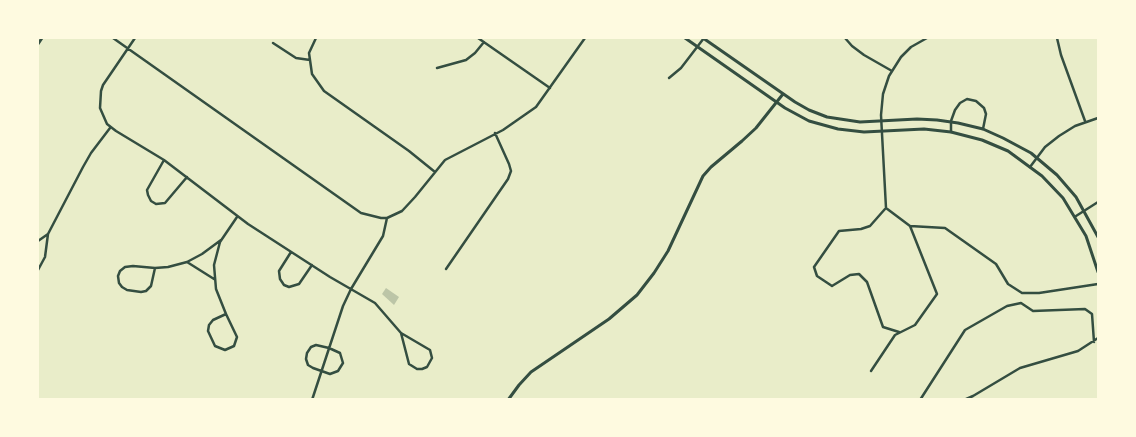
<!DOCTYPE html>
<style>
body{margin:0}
#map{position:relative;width:1136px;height:437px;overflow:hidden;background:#e9edc9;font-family:Helvetica,sans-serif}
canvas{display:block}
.frame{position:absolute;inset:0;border:39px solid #fefae0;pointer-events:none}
</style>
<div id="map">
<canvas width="1136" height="437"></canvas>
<div class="frame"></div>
</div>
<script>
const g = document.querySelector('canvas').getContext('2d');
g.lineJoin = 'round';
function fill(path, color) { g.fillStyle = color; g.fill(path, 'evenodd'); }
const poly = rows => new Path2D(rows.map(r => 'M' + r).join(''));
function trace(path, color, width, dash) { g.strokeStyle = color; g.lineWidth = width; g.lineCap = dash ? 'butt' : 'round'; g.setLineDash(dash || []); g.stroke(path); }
const building = poly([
 [386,288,399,297,394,305,382,294]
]);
const minor = poly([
 [113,38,361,213,381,218,387,218,402,211,415,197,445,160,503,130,536,107,585,38],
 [135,38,103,85,101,91,100,108,107,124,116,131,164,160,248,224,330,277,375,303,401,333],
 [316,38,309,53,312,74,324,91,409,151,435,172],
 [478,38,550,88],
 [845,38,852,46,864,55,892,71],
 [927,38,911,47,901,57,889,76,883,94,881,115,886,208,910,226,945,228,996,264,1008,284,1022,293,1039,293,1098,284],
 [1057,38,1061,55,1085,121],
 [273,43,296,58,310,60],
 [437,68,466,60,475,53,484,42],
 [669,78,681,68,704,38],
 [951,132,951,121,955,110,960,103,967,99,976,101,984,108,986,114,983,129],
 [164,160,147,190,148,195,151,201,156,204,165,203,187,177],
 [1030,167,1045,147,1059,136,1075,126,1098,118],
 [885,209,870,226,861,229,839,231,814,267,817,276,832,286,850,275,859,274,867,282,883,327,899,332],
 [1076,216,1098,202],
 [48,234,83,167,91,153,110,128],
 [38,241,48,234,45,257,38,270],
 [291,252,279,271,280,279,284,285,289,287,299,284,312,265],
 [187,262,214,279],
 [133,266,155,268,151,286,146,291,141,292,127,290,122,287,119,283,118,276,120,271,125,267,133,266],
 [155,268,168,267,187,262,202,254,221,240],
 [446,269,508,179,511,171,509,164,495,133],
 [226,314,216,289,214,265,220,242,237,217],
 [226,314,237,337,234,346,225,350,215,346,208,331,209,325,213,320,226,314],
 [401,333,430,350,432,358,427,367,422,369,417,369,409,364,401,333],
 [316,345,329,348,340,353,343,363,338,371,330,374,313,368,308,365,306,359,307,353,311,347,316,345],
 [871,371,895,335,915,325,937,294,910,226],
 [312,400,343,306,351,289,383,236,387,218],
 [920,400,965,330,1007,306,1021,303,1033,311,1085,309,1092,314,1094,342],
 [964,400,973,396,1020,368,1078,351,1098,338]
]);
const tertiary = poly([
 [685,38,785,108,809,121,838,129,864,132,924,129,951,132,982,140,1008,151,1042,176,1063,198,1086,236,1098,272],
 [703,38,795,102,809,110,827,117,860,122,917,119,937,120,958,123,983,129,1003,138,1031,153,1057,175,1076,197,1098,237],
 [38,44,42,38],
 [508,400,519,385,531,372,609,319,637,295,654,273,668,251,703,176,711,167,742,141,756,128,783,94]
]);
fill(building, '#bcc5a7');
trace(minor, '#344e41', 2.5);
trace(tertiary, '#344e41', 3);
</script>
